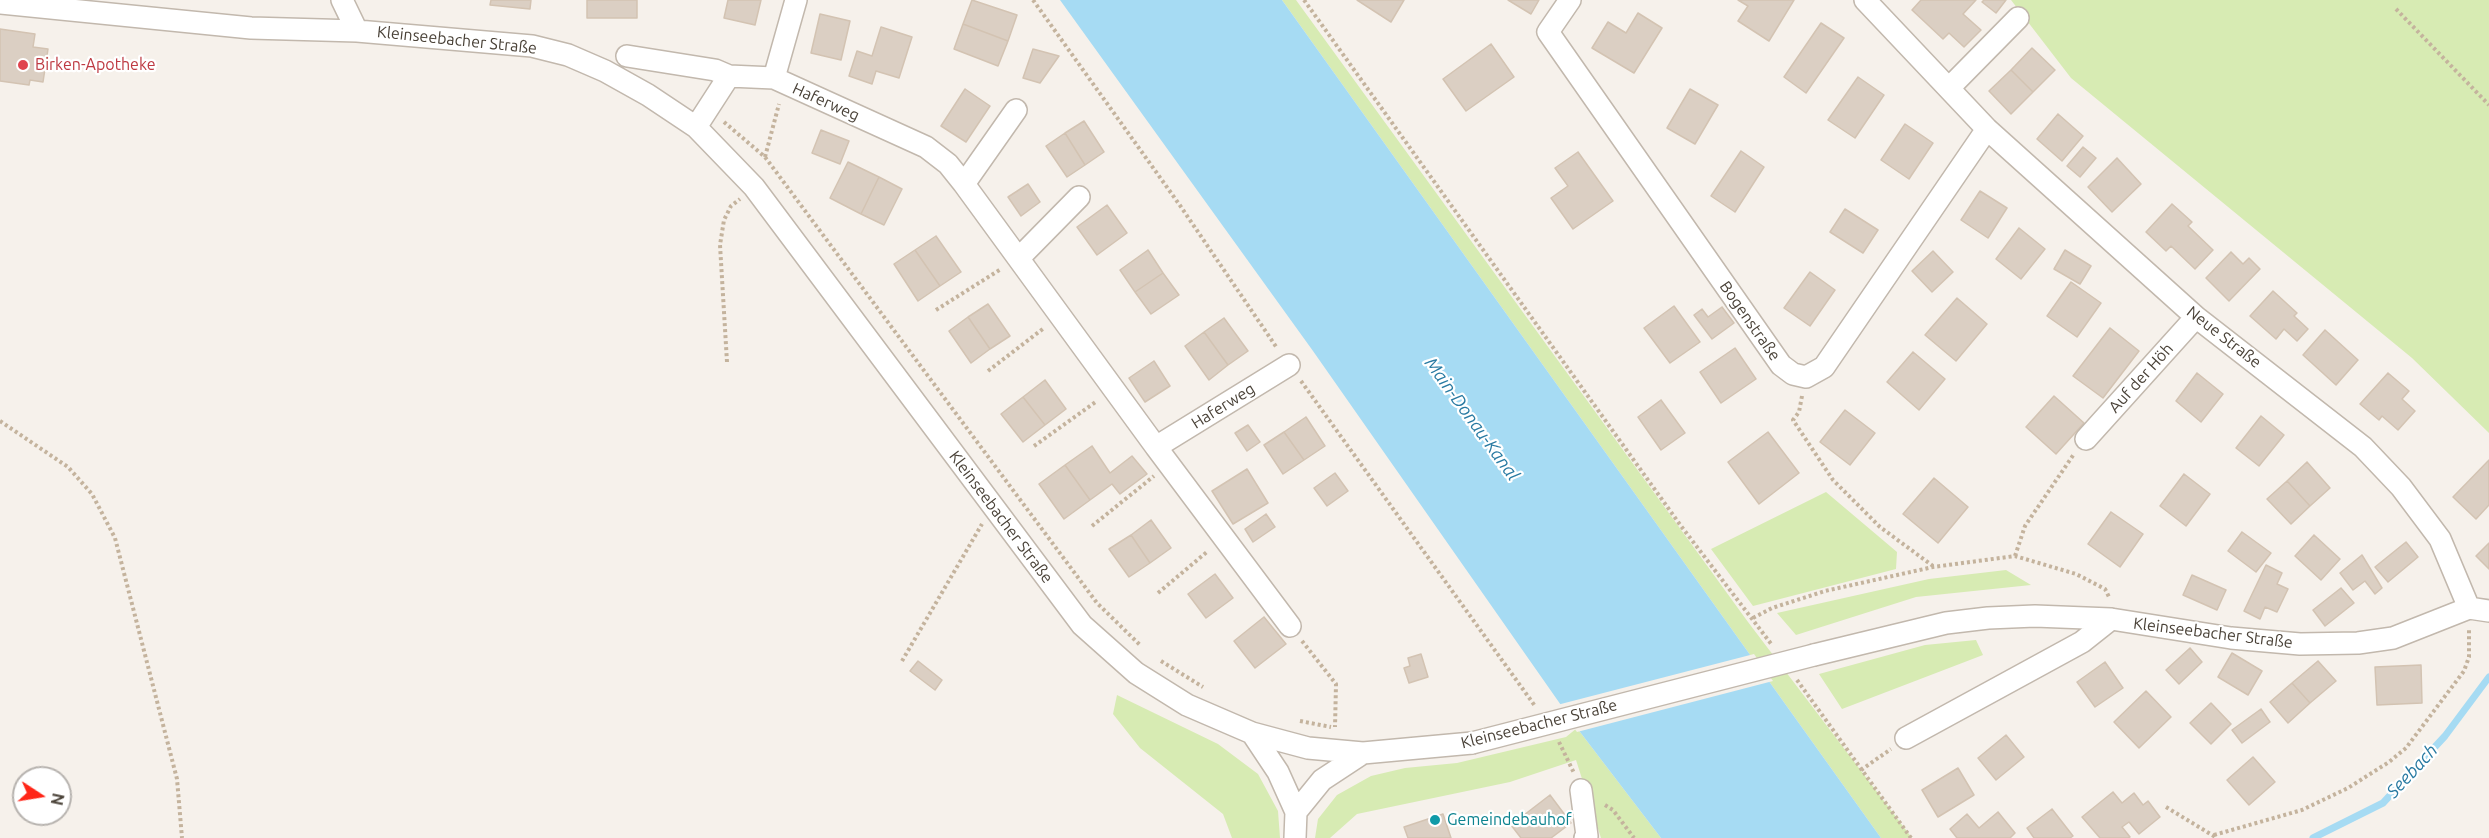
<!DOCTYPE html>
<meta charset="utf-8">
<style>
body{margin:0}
#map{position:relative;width:2489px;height:838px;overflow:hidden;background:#f6f1eb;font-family:Ubuntu,sans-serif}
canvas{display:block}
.north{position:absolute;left:12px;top:766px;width:60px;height:60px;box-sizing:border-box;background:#fff;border:2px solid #b7b3af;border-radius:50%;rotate:102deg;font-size:16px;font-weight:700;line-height:24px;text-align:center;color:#4a4238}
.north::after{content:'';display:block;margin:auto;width:21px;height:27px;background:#ff2618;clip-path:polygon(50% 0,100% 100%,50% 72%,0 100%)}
</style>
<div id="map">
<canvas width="2489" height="838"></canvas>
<div class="north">N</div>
</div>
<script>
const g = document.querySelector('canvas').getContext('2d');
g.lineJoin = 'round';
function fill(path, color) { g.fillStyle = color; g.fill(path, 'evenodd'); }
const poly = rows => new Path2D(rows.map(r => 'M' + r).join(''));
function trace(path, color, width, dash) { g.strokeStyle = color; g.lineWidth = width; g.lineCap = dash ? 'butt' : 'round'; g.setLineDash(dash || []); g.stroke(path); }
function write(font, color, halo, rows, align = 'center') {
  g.font = font + ' Ubuntu,sans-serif'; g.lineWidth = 4.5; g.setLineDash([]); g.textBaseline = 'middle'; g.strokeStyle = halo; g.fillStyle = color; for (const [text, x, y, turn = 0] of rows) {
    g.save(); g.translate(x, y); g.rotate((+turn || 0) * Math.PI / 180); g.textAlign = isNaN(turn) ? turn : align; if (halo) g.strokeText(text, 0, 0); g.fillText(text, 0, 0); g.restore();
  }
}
const green = poly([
 [1282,0,1296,0,1748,622,1912,838,1881,838],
 [2011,0,2489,0,2489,433,2412,358,2071,78],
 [1826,492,1897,552,1896,569,1753,606,1711,549],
 [2006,570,2031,585,1916,597,1796,635,1777,613,1929,579],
 [1976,640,1983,655,1842,709,1819,674,1925,645],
 [1117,695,1218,744,1258,774,1278,811,1280,838,1232,838,1223,814,1140,748,1113,714],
 [1577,728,1661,838,1601,838,1576,760,1510,782,1357,814,1330,838,1315,838,1318,819,1337,795,1371,776,1405,768,1457,763,1566,737]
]);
const water = poly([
 [1060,0,1282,0,1881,838,1661,838,1577,728,1313,351]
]);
const pier = poly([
 [1754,654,1773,681,1577,732,1557,705]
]);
const stream = poly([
 [2313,838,2383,803,2445,736,2489,677]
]);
const building = poly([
 [491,0,531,0,530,9,490,5,491,0],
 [587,0,637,0,637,18,587,18,587,0],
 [728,0,761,0,755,25,724,18,728,0],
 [972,0,1017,15,1008,41,963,24,972,0],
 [1357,0,1404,0,1391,22,1357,0],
 [1508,0,1539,0,1531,14,1508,0],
 [1738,0,1794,0,1769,41,1738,21,1748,6,1738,0],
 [1921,0,1976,0,1963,14,1981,30,1964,47,1949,33,1943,39,1912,10,1921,0],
 [1984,0,2006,0,1996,13,1982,2,1984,0],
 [1638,13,1662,28,1634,73,1592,48,1608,22,1626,33,1638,13],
 [820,14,850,21,841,60,811,53,820,14],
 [1821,23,1844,38,1806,93,1784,77,1821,23],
 [963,24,1008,41,998,66,954,49,963,24],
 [881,27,912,37,899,78,876,71,872,84,849,76,857,51,872,56,881,27],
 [0,29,35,34,33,47,48,49,43,82,30,80,29,85,0,81,0,29],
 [1491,44,1514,77,1466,111,1443,79,1491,44],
 [2032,48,2055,70,2033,92,2011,70,2032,48],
 [1033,49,1059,56,1040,83,1023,78,1033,49],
 [2011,70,2033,92,2011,114,1989,91,2011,70],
 [1858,77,1884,95,1855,138,1828,120,1858,77],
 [965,89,990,106,966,142,941,126,965,89],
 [1690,89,1718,105,1695,144,1667,128,1690,89],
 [2058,114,2083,136,2062,161,2037,139,2058,114],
 [1084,121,1104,152,1085,165,1065,133,1084,121],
 [1905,124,1933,143,1909,179,1881,160,1905,124],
 [821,130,849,141,840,164,812,153,821,130],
 [1065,133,1085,165,1067,177,1046,146,1065,133],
 [2083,147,2096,158,2080,177,2067,166,2083,147],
 [1741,151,1764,167,1735,212,1711,196,1741,151],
 [1578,152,1613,201,1573,229,1551,198,1568,186,1555,168,1578,152],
 [2117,158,2141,184,2112,212,2088,187,2117,158],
 [848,162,879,177,861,214,830,198,848,162],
 [879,177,902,189,884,225,861,214,879,177],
 [1028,184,1040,202,1021,216,1008,197,1028,184],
 [1980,191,2007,208,1988,238,1961,220,1980,191],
 [2172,204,2192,222,2188,226,2213,250,2195,269,2171,246,2166,251,2146,232,2172,204],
 [1107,205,1127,233,1097,255,1077,227,1107,205],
 [1845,209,1878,230,1863,253,1830,232,1845,209],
 [2019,228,2045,249,2021,279,1996,259,2019,228],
 [936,236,961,272,940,286,915,250,936,236],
 [915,250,940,286,918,301,894,264,915,250],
 [1148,250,1163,273,1135,292,1120,270,1148,250],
 [2065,250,2091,266,2080,284,2054,269,2065,250],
 [1933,251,1953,272,1932,292,1912,271,1933,251],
 [2231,252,2243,264,2249,258,2260,269,2229,301,2206,278,2231,252],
 [1810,272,1835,290,1810,326,1784,308,1810,272],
 [1163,273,1179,295,1151,314,1135,292,1163,273],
 [2071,282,2101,303,2077,337,2047,316,2071,282],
 [2273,291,2297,313,2294,316,2308,329,2297,341,2284,329,2276,339,2250,316,2273,291],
 [1957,298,1987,324,1956,361,1925,335,1957,298],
 [988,304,1010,336,990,349,968,317,988,304],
 [1674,306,1700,342,1670,363,1644,328,1674,306],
 [1722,307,1734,323,1712,339,1694,315,1702,309,1708,317,1722,307],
 [968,317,990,349,971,363,949,331,968,317],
 [1224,318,1248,351,1228,365,1204,332,1224,318],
 [2110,328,2139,351,2103,398,2073,376,2110,328],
 [2325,330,2358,360,2336,385,2303,355,2325,330],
 [1204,332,1228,365,1209,380,1185,346,1204,332],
 [1735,348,1756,379,1721,403,1700,372,1735,348],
 [1913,352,1945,379,1919,410,1887,382,1913,352],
 [1154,361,1170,386,1145,402,1129,378,1154,361],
 [2197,373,2223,394,2201,422,2176,401,2197,373],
 [2388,373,2409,391,2402,399,2415,411,2398,430,2382,416,2379,420,2360,404,2388,373],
 [1045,380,1066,409,1045,425,1023,397,1045,380],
 [2054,396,2084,423,2056,454,2026,427,2054,396],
 [1023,397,1045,425,1023,442,1001,414,1023,397],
 [1661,400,1685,433,1661,450,1638,417,1661,400],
 [1845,410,1875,433,1850,465,1820,442,1845,410],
 [2261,416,2284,435,2259,466,2236,448,2261,416],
 [1306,417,1325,446,1304,460,1284,432,1306,417],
 [1248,425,1260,442,1247,451,1235,433,1248,425],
 [1284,432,1304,460,1283,474,1264,445,1284,432],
 [1768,432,1799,473,1759,504,1728,462,1768,432],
 [1092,446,1110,473,1132,456,1147,474,1120,494,1112,484,1090,500,1065,465,1092,446],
 [2489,460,2489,505,2476,519,2453,497,2489,460],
 [2307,462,2330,488,2310,506,2287,481,2307,462],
 [1065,465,1090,500,1064,519,1039,484,1065,465],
 [1247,469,1268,503,1233,524,1212,491,1247,469],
 [1335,473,1348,491,1327,506,1314,488,1335,473],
 [2184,474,2210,494,2186,526,2160,506,2184,474],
 [1934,478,1968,507,1938,543,1903,514,1934,478],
 [2287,481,2310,506,2291,524,2267,499,2287,481],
 [2111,512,2143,534,2120,567,2088,544,2111,512],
 [1266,514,1275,527,1253,542,1245,529,1266,514],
 [1151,520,1171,548,1150,563,1131,535,1151,520],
 [2242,532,2271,553,2256,572,2228,551,2242,532],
 [1131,535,1150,563,1129,577,1109,549,1131,535],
 [2314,535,2340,559,2321,580,2295,556,2314,535],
 [2406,542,2418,557,2388,582,2375,567,2406,542],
 [2489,543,2489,569,2476,556,2489,543],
 [2362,555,2382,588,2375,594,2365,581,2353,590,2340,573,2362,555],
 [2266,565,2282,573,2277,584,2288,589,2277,612,2265,607,2260,619,2244,611,2266,565],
 [1215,574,1233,598,1206,618,1188,594,1215,574],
 [2192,575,2226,590,2217,610,2183,595,2192,575],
 [2341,588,2354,603,2325,626,2313,610,2341,588],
 [1264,617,1286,644,1255,668,1234,641,1264,617],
 [2190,648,2202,662,2179,684,2166,670,2190,648],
 [2232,653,2262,671,2248,695,2218,677,2232,653],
 [1421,654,1428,677,1409,683,1404,668,1410,666,1408,658,1421,654],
 [918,661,942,680,935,690,910,671,918,661],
 [2318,661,2336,681,2310,703,2292,683,2318,661],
 [2105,662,2123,688,2095,707,2077,682,2105,662],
 [2421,665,2422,703,2377,705,2375,667,2421,665],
 [2292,683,2310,703,2288,723,2270,702,2292,683],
 [2146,691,2171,717,2139,748,2114,722,2146,691],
 [2211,703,2231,724,2211,744,2190,723,2211,703],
 [2261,709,2270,722,2242,743,2232,730,2261,709],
 [2006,735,2024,757,1996,780,1978,758,2006,735],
 [2253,757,2275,782,2249,805,2227,780,2253,757],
 [1958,768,1974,795,1938,817,1922,790,1958,768],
 [2113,792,2122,803,2134,793,2143,805,2148,801,2160,817,2139,834,2129,822,2122,827,2130,837,2128,838,2100,838,2082,817,2113,792],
 [1550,795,1571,823,1551,838,1521,838,1511,825,1550,795],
 [2052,809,2073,836,2070,838,2034,838,2027,828,2052,809],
 [1998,812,2015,833,2010,838,1957,838,1950,829,1967,814,1979,828,1998,812],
 [1443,814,1451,838,1408,838,1404,827,1443,814]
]);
const path = poly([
 [1033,0,1179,204,1277,348],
 [1304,0,1681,526,1772,645],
 [2396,9,2489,105],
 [724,122,765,157,1097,603,1140,645],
 [765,157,779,104],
 [936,310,1001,269],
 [727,362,720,245,724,220,731,206,740,199],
 [988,371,1044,328],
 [1301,381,1535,706],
 [1802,396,1799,412,1793,420,1833,480,1880,527,1933,566],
 [0,421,68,467,92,494,115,538,177,779,182,838],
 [1034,446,1097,401],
 [1092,526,1154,476],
 [2015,556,2025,526,2074,454],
 [1158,593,1208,551],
 [1753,618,1772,608,1825,591,1933,567,2015,556,2076,574,2105,589,2109,597],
 [1302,641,1336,684,1335,727],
 [902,661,982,524],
 [1161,661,1203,687],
 [1797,680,1911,838],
 [1300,721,1331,727],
 [1559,742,1574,773],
 [1861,770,1891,749],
 [1605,805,1613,810,1634,838],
 [2166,807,2217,838],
 [2214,835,2302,810,2348,788,2389,762,2406,748,2464,671,2469,657,2469,629]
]);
const minor = poly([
 [342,0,357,31],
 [1570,0,1548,32,1781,365,1793,374,1806,377,1824,367,1987,129],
 [1865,0,1987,129,2196,317,2363,447,2401,487,2440,539,2469,608],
 [0,3,251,28,357,31,532,46,568,55,605,71,648,95,696,127,754,187,1082,625,1136,673,1187,705,1252,733,1308,748,1363,753,1472,743],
 [627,56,715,70,729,76],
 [774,78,796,0],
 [1950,87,2018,18],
 [696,127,729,76,774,78,926,147,948,164,964,184,1156,447,1289,365],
 [964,184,1016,110],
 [1019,258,1079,197],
 [2086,439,2196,317],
 [1156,447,1290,626],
 [1814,655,1946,623,1988,618,2035,616,2111,619,2231,638,2300,644,2358,643,2393,638,2469,608,2489,611],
 [1252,733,1278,772,1296,812,1295,838],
 [1906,738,2082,642,2111,619],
 [1581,790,1587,836,1585,838],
 [1296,812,1322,780,1363,753]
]);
const minorBridge = poly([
 [1472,743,1814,655]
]);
const markers = [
 [23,65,6,"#e0444e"],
 [1435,820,6,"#0f9aa8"]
];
const streetNames = [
 ["Kleinseebacher Straße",457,40,6],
 ["Haferweg",826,102,24],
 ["Bogenstraße",1750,321,55],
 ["Neue Straße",2224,337,38],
 ["Auf der Höh",2141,378,-48],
 ["Haferweg",1223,406,-32],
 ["Kleinseebacher Straße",1001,517,53],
 ["Kleinseebacher Straße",2213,633,7],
 ["Kleinseebacher Straße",1539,724,-14]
];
const healthNames = [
 ["Birken-Apotheke",35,65]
];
const cultureNames = [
 ["Gemeindebauhof",1447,820]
];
const waterNames = [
 ["Main-Donau-Kanal",1472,419,54],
 ["Seebach",2412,771,-47]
];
fill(green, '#d7ebb3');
fill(water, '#a6dbf3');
fill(pier, '#f6f1eb');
trace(stream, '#a6dbf3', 7);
fill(building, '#dbcfc3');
trace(building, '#d3c3b2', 1.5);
trace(minor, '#c2b8ad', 24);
trace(path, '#c4b39d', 4, [3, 3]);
trace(minor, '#fff', 21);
trace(minorBridge, '#c2b8ad', 24, []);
trace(minorBridge, '#fff', 21);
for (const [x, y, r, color] of markers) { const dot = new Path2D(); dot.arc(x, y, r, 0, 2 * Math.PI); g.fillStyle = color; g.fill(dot); trace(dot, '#fff', 2); }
write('16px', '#4a4238', '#fff', streetNames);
write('16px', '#be3a42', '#fff', healthNames, 'left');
write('16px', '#0d838f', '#fff', cultureNames, 'left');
write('italic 18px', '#287aa2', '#fff', waterNames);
</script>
